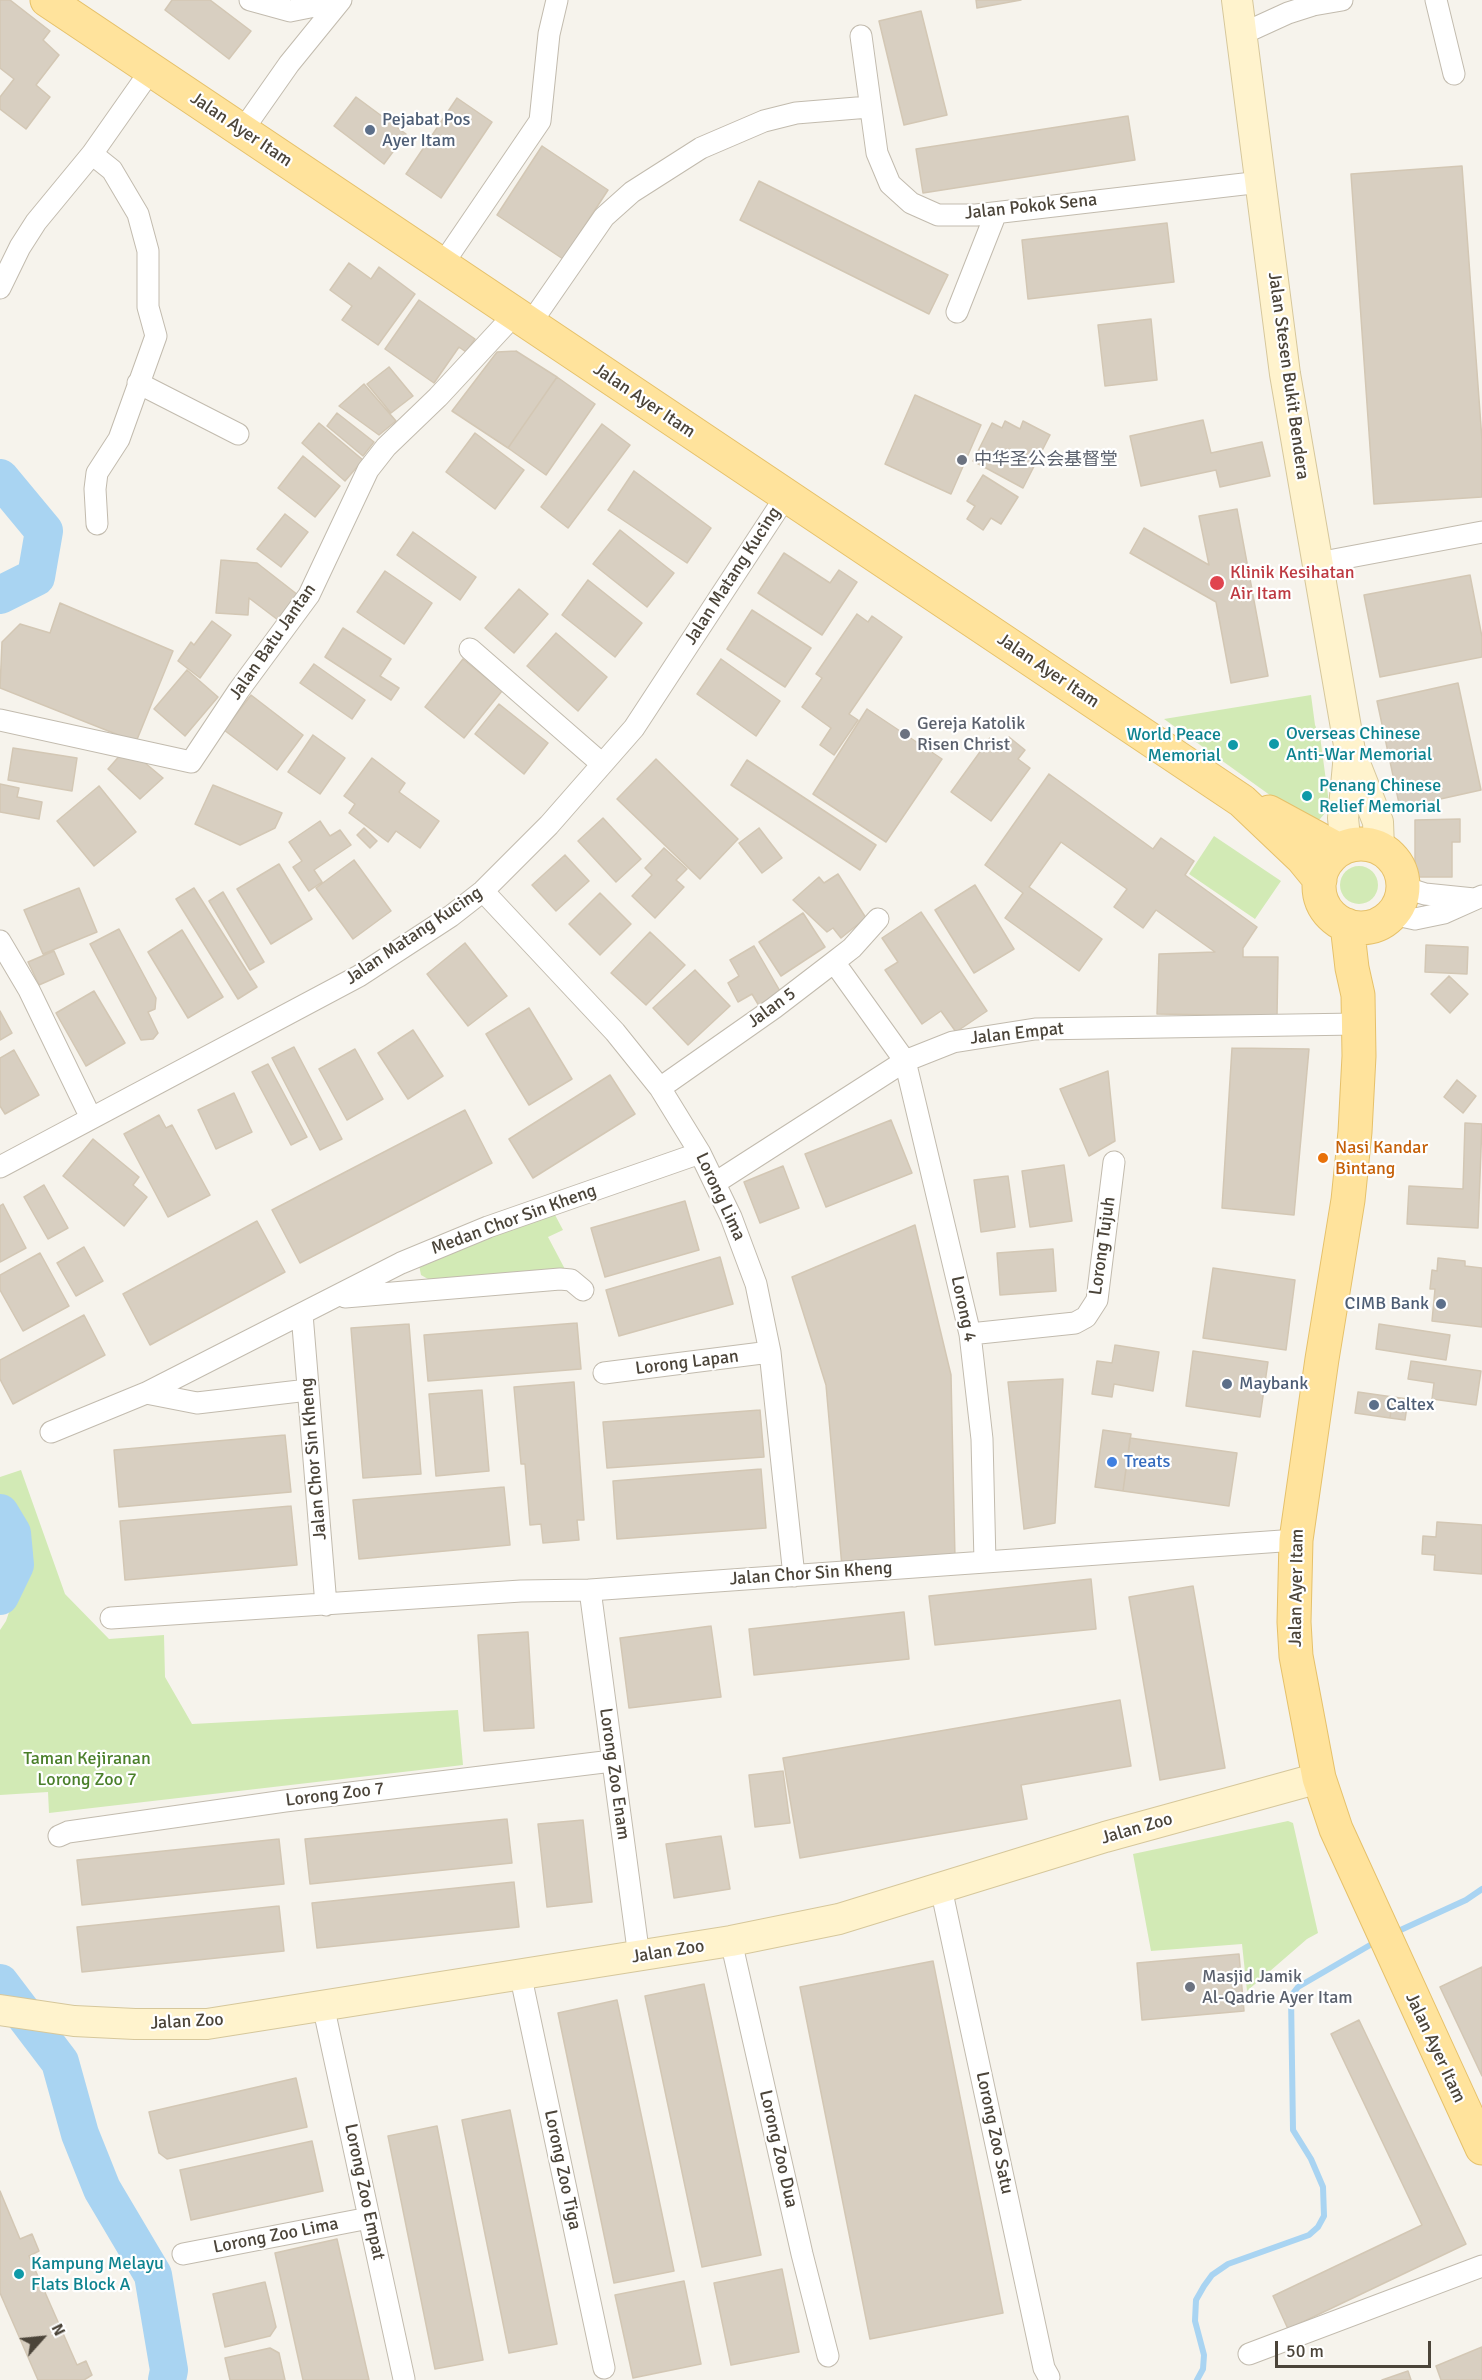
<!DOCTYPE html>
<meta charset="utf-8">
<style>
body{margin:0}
#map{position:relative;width:1482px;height:2380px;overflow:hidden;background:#f6f3ec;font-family:Signika,sans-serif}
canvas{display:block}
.north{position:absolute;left:12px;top:2308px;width:60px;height:60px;-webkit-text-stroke:4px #fff;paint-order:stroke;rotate:63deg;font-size:16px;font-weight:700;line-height:24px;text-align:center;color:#4b4439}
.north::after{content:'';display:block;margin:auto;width:21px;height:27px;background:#4b4439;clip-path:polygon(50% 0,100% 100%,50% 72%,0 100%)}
.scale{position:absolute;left:1275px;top:2341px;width:156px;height:27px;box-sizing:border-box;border:3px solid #4b4439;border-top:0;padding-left:8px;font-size:18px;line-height:21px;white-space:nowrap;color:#4b4439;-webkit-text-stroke:4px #fff;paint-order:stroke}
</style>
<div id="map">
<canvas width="1482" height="2380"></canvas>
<div class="north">N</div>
<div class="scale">50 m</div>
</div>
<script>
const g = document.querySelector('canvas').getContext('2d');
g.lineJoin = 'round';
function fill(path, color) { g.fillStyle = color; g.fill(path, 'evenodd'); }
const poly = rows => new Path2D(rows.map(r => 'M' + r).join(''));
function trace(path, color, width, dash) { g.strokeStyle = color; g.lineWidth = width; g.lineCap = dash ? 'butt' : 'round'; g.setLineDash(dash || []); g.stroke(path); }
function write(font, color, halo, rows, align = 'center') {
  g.font = font + ' Signika,"Noto Sans SC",sans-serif'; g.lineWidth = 4.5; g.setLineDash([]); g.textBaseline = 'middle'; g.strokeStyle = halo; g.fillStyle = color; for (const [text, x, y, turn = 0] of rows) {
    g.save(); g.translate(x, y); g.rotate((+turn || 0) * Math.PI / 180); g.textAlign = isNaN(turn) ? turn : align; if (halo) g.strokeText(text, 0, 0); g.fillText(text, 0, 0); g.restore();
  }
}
const green = poly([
 [1311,695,1315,725,1320,736,1329,803,1325,813,1320,819,1315,820,1292,811,1164,719],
 [1214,836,1281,881,1255,919,1189,874],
 '1340 885a19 19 0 1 1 38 0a19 19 0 1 1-38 0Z',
 [554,1213,563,1230,548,1237,567,1273,428,1279,421,1275,419,1265,427,1260],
 [21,1470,65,1594,109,1639,164,1635,165,1677,192,1724,458,1710,463,1765,49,1813,48,1792,0,1795,0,1630,6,1621,23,1571,26,1546,13,1513,0,1497,0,1477],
 [1288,1821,1293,1823,1318,1933,1307,1939,1247,1991,1242,1944,1151,1951,1133,1854]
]);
const stream = poly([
 [1394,1933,1466,1900,1482,1889],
 [1197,2380,1203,2369,1204,2355,1195,2321,1196,2300,1204,2286,1212,2275,1228,2264,1309,2235,1318,2227,1324,2216,1323,2187,1311,2159,1293,2130,1291,1996,1298,1987,1377,1941]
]);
const river = poly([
 [0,478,44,531,36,577,0,595],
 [0,1513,12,1533,15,1565,0,1596],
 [0,1983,60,2062,80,2134,102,2189,153,2275,169,2370,167,2380]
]);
const building = poly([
 [0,0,10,0,50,31,43,40,59,55,36,85,50,97,26,129,0,109,0,97,14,79,0,68,0,0],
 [172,0,210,0,251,31,229,59,165,10,172,0],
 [976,0,1021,0,977,8,976,0],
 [921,11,947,115,904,125,879,21,921,11],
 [356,97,406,134,384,164,334,126,356,97],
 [457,98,492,122,441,198,406,174,457,98],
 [1128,116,1135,160,923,193,916,149,1128,116],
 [542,146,608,190,563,259,497,215,542,146],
 [1462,166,1482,440,1482,497,1374,504,1351,174,1462,166],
 [759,181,948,275,929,314,740,220,759,181],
 [1167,223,1174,282,1028,299,1022,240,1167,223],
 [349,263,371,279,379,267,415,294,378,345,342,320,352,306,330,290,349,263],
 [419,300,475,339,466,352,459,347,434,383,385,349,419,300],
 [1151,319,1157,380,1105,386,1098,325,1151,319],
 [516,351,557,377,508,448,452,411,497,352,516,351],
 [389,367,413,396,391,413,367,384,389,367],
 [557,377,595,404,546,475,508,448,557,377],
 [364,384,396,421,379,435,339,406,364,384],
 [915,395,981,425,951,494,885,464,915,395],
 [337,413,374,442,363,456,327,426,337,413],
 [1203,420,1211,453,1262,442,1270,476,1220,487,1216,470,1141,486,1130,436,1203,420],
 [1005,421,1020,429,1023,421,1050,435,1023,488,973,461,992,423,1002,428,1005,421],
 [319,423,363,460,345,481,302,443,319,423],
 [602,424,630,445,568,528,541,507,602,424],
 [475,433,524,470,495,509,446,472,475,433],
 [303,456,340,486,315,517,278,488,303,456],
 [634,471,711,528,687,563,608,510,634,471],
 [983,475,1018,497,1001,524,991,518,983,530,967,519,975,506,967,501,983,475],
 [1237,509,1268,676,1231,683,1216,602,1130,553,1144,528,1209,565,1199,516,1237,509],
 [285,514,308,532,281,567,257,549,285,514],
 [620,530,674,573,647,607,593,564,620,530],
 [413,532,476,577,460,600,397,555,413,532],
 [784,553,830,583,839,570,857,582,822,635,758,593,784,553],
 [221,560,257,563,298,595,278,620,249,598,248,615,216,613,221,560],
 [385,571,432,603,404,644,357,612,385,571],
 [1470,575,1482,637,1482,657,1380,677,1364,595,1470,575],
 [588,580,642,623,615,657,562,615,588,580],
 [519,589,548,614,514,653,485,628,519,589],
 [60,603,173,651,136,742,0,688,2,642,20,624,50,633,60,603],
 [752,610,811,648,785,687,727,649,752,610],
 [857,614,868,622,872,616,902,637,849,714,858,720,834,755,820,745,831,728,802,707,822,678,816,674,857,614],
 [212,621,231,635,200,678,178,661,191,642,194,645,212,621],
 [343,628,391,659,380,676,399,688,391,700,325,657,343,628],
 [556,633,607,677,578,711,527,666,556,633],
 [463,659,502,691,464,738,425,707,463,659],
 [721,659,780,701,756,736,697,694,721,659],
 [314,664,365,700,352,719,300,683,314,664],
 [187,670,218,697,185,736,154,709,187,670],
 [1458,683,1481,790,1400,808,1377,701,1458,683],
 [251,695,303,735,277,770,224,730,251,695],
 [499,704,548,743,524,774,475,734,499,704],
 [867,709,942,759,886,842,813,794,867,709],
 [313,735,345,758,320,794,288,772,313,735],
 [1009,737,1025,750,1018,759,1030,768,991,821,951,792,990,738,1002,746,1009,737],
 [13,748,77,758,72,791,8,780,13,748],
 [122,753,138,757,163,778,140,799,108,769,122,753],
 [372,758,405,783,399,792,439,821,420,848,396,831,388,842,349,813,355,804,344,796,372,758],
 [656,759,738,839,700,879,617,799,656,759],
 [747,760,876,845,860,870,731,785,747,760],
 [1049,774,1153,849,1161,838,1194,861,1185,875,1257,927,1243,948,1243,957,1278,957,1277,1016,1157,1014,1159,954,1215,952,1156,910,1143,928,1114,907,1127,889,1061,842,1029,887,1102,939,1079,971,1005,918,1023,893,985,865,1049,774],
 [0,784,19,788,17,797,42,802,39,819,0,812,0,784],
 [213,785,282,813,275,828,240,845,195,824,213,785],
 [99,786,136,832,94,866,57,821,99,786],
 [603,818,641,859,616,882,578,841,603,818],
 [1460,819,1460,842,1452,842,1452,877,1415,877,1415,820,1460,819],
 [320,821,330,836,340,830,351,845,314,870,322,882,309,891,293,867,302,861,289,842,320,821],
 [364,828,377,841,370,848,357,835,364,828],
 [759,828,782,858,762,873,739,843,759,828],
 [664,848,687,869,676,880,684,887,655,918,632,896,652,875,645,868,664,848],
 [565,855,589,881,556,911,532,885,565,855],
 [354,860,391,911,353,939,316,888,354,860],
 [279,864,312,919,271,944,237,889,279,864],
 [838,874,866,918,841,938,833,928,827,932,793,900,819,877,824,883,838,874],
 [975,885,1014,949,974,973,935,910,975,885],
 [79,888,97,932,43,954,24,910,79,888],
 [194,888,257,987,238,999,176,899,194,888],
 [223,892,264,962,250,970,209,901,223,892],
 [600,893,631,924,600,955,569,924,600,893],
 [921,912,987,1011,956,1032,941,1011,922,1024,885,970,898,962,882,938,921,912],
 [803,913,825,947,781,976,759,942,803,913],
 [119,929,156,998,155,1009,148,1012,158,1033,153,1039,141,1040,90,944,119,929],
 [182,930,223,997,188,1018,148,952,182,930],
 [650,932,685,965,646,1005,611,973,650,932],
 [465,943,507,996,468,1026,427,974,465,943],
 [1426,945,1468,947,1467,974,1425,972,1426,945],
 [754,946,784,998,762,1011,752,994,738,1002,728,983,739,976,730,960,754,946],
 [54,951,64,974,39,985,28,962,54,951],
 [695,970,730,1006,688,1045,653,1008,695,970],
 [1449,976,1468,994,1450,1013,1431,994,1449,976],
 [94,991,125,1043,86,1066,56,1013,94,991],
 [529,1008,572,1079,529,1105,486,1034,529,1008],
 [0,1011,12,1033,0,1040,0,1011],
 [413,1030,443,1076,408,1099,378,1053,413,1030],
 [294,1047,342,1139,320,1150,272,1058,294,1047],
 [1232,1048,1309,1049,1294,1215,1222,1208,1232,1048],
 [355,1049,383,1099,347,1120,319,1069,355,1049],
 [14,1050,39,1095,5,1114,0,1106,0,1058,14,1050],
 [268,1064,307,1137,291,1145,252,1072,268,1064],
 [1108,1071,1115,1141,1089,1156,1060,1089,1108,1071],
 [610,1075,635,1114,533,1178,509,1139,610,1075],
 [1457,1080,1476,1096,1463,1113,1444,1097,1457,1080],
 [234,1093,252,1132,216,1149,198,1110,234,1093],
 [465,1110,492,1163,300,1263,272,1210,465,1110],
 [159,1115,166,1128,172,1125,210,1195,168,1217,124,1134,159,1115],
 [891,1120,912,1173,826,1207,805,1154,891,1120],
 [1465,1123,1482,1124,1478,1228,1407,1224,1409,1186,1463,1189,1465,1123],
 [93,1139,139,1177,133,1185,147,1197,124,1226,63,1176,93,1139],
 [1064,1165,1072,1221,1030,1227,1022,1171,1064,1165],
 [783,1166,799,1208,760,1223,744,1182,783,1166],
 [1008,1176,1015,1227,981,1232,974,1180,1008,1176],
 [44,1185,68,1228,48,1239,24,1197,44,1185],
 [685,1201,699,1250,605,1277,591,1228,685,1201],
 [3,1204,26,1248,0,1262,0,1206,3,1204],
 [257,1221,285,1272,150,1345,123,1294,257,1221],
 [915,1225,951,1375,955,1559,842,1567,826,1385,792,1277,915,1225],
 [84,1247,103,1281,76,1296,57,1263,84,1247],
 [1053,1249,1056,1291,1000,1295,997,1253,1053,1249],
 [40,1253,69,1306,23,1331,0,1290,0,1275,40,1253],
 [720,1257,733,1304,619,1336,606,1290,720,1257],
 [1438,1258,1465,1261,1465,1266,1482,1268,1482,1327,1432,1321,1435,1289,1430,1289,1432,1270,1437,1271,1438,1258],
 [1213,1268,1295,1280,1286,1350,1203,1338,1213,1268],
 [84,1315,105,1355,13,1404,0,1379,0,1360,84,1315],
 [577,1323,581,1369,428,1381,424,1335,577,1323],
 [409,1324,421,1474,363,1478,351,1328,409,1324],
 [1379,1324,1450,1335,1446,1360,1376,1349,1379,1324],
 [1115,1345,1159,1352,1153,1391,1114,1384,1112,1397,1092,1394,1097,1361,1112,1363,1115,1345],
 [1193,1351,1268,1362,1260,1417,1186,1406,1193,1351],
 [1411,1361,1481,1371,1476,1405,1432,1399,1434,1383,1408,1379,1411,1361],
 [1063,1379,1055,1523,1024,1529,1008,1382,1063,1379],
 [574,1382,584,1520,577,1520,579,1540,543,1543,541,1524,530,1525,525,1464,521,1464,514,1387,574,1382],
 [482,1390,489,1471,436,1476,429,1394,482,1390],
 [1358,1392,1393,1397,1390,1418,1355,1413,1358,1392],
 [1393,1397,1408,1399,1405,1420,1390,1418,1393,1397],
 [760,1410,764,1457,607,1468,603,1422,760,1410],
 [1103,1430,1131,1434,1123,1491,1095,1487,1103,1430],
 [285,1435,291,1492,119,1507,114,1450,285,1435],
 [1130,1438,1237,1453,1229,1506,1123,1491,1130,1438],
 [761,1469,766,1528,617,1539,613,1481,761,1469],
 [504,1487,510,1545,359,1559,353,1500,504,1487],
 [291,1506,297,1565,125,1580,120,1521,291,1506],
 [1437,1522,1482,1525,1482,1574,1434,1570,1435,1555,1422,1554,1423,1536,1436,1537,1437,1522],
 [1091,1579,1096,1629,935,1645,929,1596,1091,1579],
 [1193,1586,1225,1768,1160,1780,1129,1597,1193,1586],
 [904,1612,909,1659,754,1675,749,1629,904,1612],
 [711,1626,721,1697,629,1708,620,1638,711,1626],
 [528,1632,534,1728,484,1731,478,1635,528,1632],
 [1120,1700,1131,1766,1021,1785,1027,1819,800,1858,783,1758,1120,1700],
 [783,1771,790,1823,755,1827,749,1775,783,1771],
 [507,1819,512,1863,310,1884,305,1839,507,1819],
 [583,1820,592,1902,547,1907,538,1824,583,1820],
 [721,1836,730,1889,674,1898,666,1844,721,1836],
 [279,1839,284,1884,82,1905,77,1860,279,1839],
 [514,1882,519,1927,317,1948,312,1903,514,1882],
 [279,1906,284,1951,82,1972,77,1927,279,1906],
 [1239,1954,1244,2011,1142,2020,1137,1963,1239,1954],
 [933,1961,1003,2313,870,2339,800,1987,933,1961],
 [1482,1967,1482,2076,1440,1987,1482,1967],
 [704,1984,761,2255,702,2267,645,1996,704,1984],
 [617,2000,674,2271,614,2283,558,2013,617,2000],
 [1359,2020,1466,2244,1288,2329,1273,2296,1422,2225,1331,2034,1359,2020],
 [296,2078,307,2127,167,2159,159,2153,149,2112,296,2078],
 [510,2110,557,2344,509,2353,462,2120,510,2110],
 [437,2126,483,2360,435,2369,388,2136,437,2126],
 [312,2141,323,2191,191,2220,180,2170,312,2141],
 [0,2191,20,2239,32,2234,39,2251,29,2256,77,2365,86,2361,92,2375,84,2380,38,2380,0,2293,0,2191],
 [337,2239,369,2380,303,2380,275,2253,337,2239],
 [782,2269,799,2352,731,2365,714,2283,782,2269],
 [684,2281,701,2364,633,2378,615,2295,684,2281],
 [265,2282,276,2327,270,2336,225,2347,213,2294,265,2282],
 [1482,2347,1482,2380,1441,2380,1436,2366,1482,2347],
 [270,2348,279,2353,285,2380,230,2380,225,2358,270,2348],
 [1408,2371,1411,2380,1382,2380,1408,2371]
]);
const street = poly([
 [250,0,290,11,340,1],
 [1436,0,1454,74],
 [1242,34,1288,13,1313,5,1342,0],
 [861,36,877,153,890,184,911,203,938,215,976,215,1261,182],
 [242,131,289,64,341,0],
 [92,154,112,170,138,214,148,251,148,307,156,336,119,439,97,473,95,489,97,524],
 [442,265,540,121,549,34,557,0],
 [0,288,20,247,36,222,92,154,151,70],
 [957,312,996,213],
 [530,324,604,217,632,192,701,148,764,121,796,113,869,107],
 [138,383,238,434],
 [1318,563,1482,532],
 [470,649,602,764],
 [0,720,191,762,239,690,309,595,368,470,386,447,438,397,515,314],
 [1403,887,1425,894,1474,899],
 [483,891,615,1032,660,1088,700,1153,731,1217,756,1284,770,1352,794,1576],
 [1392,914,1415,919,1444,913,1482,896],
 [0,941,29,990,91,1118],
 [834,962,905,1061,912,1090,970,1334,982,1439,985,1562],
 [660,1088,774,1008,834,962,852,948,878,919],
 [0,1167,359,976,451,916,483,891,549,825,634,728,786,496],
 [715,1183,905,1061,953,1042,1035,1029,1357,1024],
 [345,1297,560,1279,571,1280,583,1290],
 [302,1314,326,1605],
 [970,1334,1075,1323,1086,1317,1097,1300,1114,1162],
 [604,1373,770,1352],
 [146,1393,197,1403,308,1390],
 [51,1432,146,1393,401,1263,488,1227,700,1153],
 [590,1590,639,1957],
 [111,1618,521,1591,590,1590,1296,1540],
 [59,1836,68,1832,285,1801,612,1761],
 [941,1888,1044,2368,1049,2377],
 [731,1941,802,2254,828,2356],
 [520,1973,604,2368],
 [323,2005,404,2379],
 [183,2254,369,2218],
 [1249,2354,1482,2266]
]);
const secondary = poly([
 [1237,0,1285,374,1350,751,1378,822,1379,848],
 [1346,847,1343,818,1349,754],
 [0,2010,74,2021,135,2024,207,2024,731,1941,839,1919,1105,1837,1319,1778]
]);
const primary = poly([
 [47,0,1242,801,1302,858,1320,880],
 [1269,812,1339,850],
 '1319 886a42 42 0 1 1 84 0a42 42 0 1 1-84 0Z',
 [1347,925,1352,968,1358,995,1359,1056,1355,1132,1348,1200,1322,1359,1296,1540,1294,1622,1296,1656,1319,1778,1336,1829,1482,2148]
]);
const markers = [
 [370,130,6,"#5c6f8a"],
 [962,460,6,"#6b7280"],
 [1217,583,8,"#e0444e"],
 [905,734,6,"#6b7280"],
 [1274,744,6,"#0f9aa8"],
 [1233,745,6,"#0f9aa8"],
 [1307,796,6,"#0f9aa8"],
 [1323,1158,6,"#e8710a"],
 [1441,1304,6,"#5c6f8a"],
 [1227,1384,6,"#5c6f8a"],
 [1374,1405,6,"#5c6f8a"],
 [1112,1462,6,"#3f7fe0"],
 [1190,1987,6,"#6b7280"],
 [19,2274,6,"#0f9aa8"]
];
const serviceNames = [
 ["Pejabat Pos",382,120],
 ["Ayer Itam",382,141],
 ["CIMB Bank",1429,1304,"right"],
 ["Maybank",1239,1384],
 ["Caltex",1386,1405]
];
const streetNames = [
 ["Jalan Ayer Itam",241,130,34],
 ["Jalan Pokok Sena",1031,207,-6],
 ["Jalan Stesen Bukit Bendera",1288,376,82],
 ["Jalan Ayer Itam",644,401,34],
 ["Jalan Matang Kucing",733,576,-57],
 ["Jalan Batu Jantan",273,642,-55],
 ["Jalan Ayer Itam",1048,671,34],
 ["Jalan Matang Kucing",414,936,-34],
 ["Jalan 5",772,1008,-36],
 ["Jalan Empat",1017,1034,-6],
 ["Lorong Lima",720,1197,65],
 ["Medan Chor Sin Kheng",514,1220,-20],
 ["Lorong Tujuh",1103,1246,-82],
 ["Lorong 4",963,1309,78],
 ["Lorong Lapan",687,1363,-7],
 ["Jalan Chor Sin Kheng",314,1459,-95],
 ["Jalan Chor Sin Kheng",811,1574,-4],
 ["Jalan Ayer Itam",1297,1588,-89],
 ["Lorong Zoo Enam",614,1774,82],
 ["Lorong Zoo 7",335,1795,-7],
 ["Jalan Zoo",1137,1829,-16],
 ["Jalan Zoo",668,1952,-9],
 ["Jalan Zoo",187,2022,-3],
 ["Jalan Ayer Itam",1435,2048,65],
 ["Lorong Zoo Satu",994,2133,78],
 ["Lorong Zoo Dua",778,2149,77],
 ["Lorong Zoo Tiga",562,2170,78],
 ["Lorong Zoo Empat",364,2192,78],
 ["Lorong Zoo Lima",276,2236,-11]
];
const worshipNames = [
 ["中华圣公会基督堂",974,460],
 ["Gereja Katolik",917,724],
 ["Risen Christ",917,745],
 ["Masjid Jamik",1202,1977],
 ["Al-Qadrie Ayer Itam",1202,1998]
];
const healthNames = [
 ["Klinik Kesihatan",1230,573],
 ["Air Itam",1230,594]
];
const cultureNames = [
 ["Overseas Chinese",1286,734],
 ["Anti-War Memorial",1286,755],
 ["World Peace",1221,735,"right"],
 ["Memorial",1221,756,"right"],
 ["Penang Chinese",1319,786],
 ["Relief Memorial",1319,807],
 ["Kampung Melayu",31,2264],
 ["Flats Block A",31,2285]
];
const foodNames = [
 ["Nasi Kandar",1335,1148],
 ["Bintang",1335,1169]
];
const shopNames = [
 ["Treats",1124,1462]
];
const parkNames = [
 ["Taman Kejiranan",87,1759],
 ["Lorong Zoo 7",87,1780]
];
fill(green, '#d2eab5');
trace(stream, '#a9d4f2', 6);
trace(river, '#a9d4f2', 38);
fill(building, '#d8cfc1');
trace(building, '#d3c7b4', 1.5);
trace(street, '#c2bbae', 23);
trace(secondary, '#d6c79b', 32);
trace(primary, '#e6c16a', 35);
trace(street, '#fff', 21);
trace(secondary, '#fff3cd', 30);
trace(primary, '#ffe39c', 33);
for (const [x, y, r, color] of markers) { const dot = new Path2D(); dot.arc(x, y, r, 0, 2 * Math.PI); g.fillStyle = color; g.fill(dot); trace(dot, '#fff', 2); }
write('18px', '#4e5e75', '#fff', serviceNames, 'left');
write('18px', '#4b4439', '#fff', streetNames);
write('18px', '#5b616d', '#fff', worshipNames, 'left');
write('18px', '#be3a42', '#fff', healthNames, 'left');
write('18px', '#0d838f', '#fff', cultureNames, 'left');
write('18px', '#c56008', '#fff', foodNames, 'left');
write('18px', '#366cbe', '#fff', shopNames, 'left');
write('18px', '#4a7f2a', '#fff', parkNames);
</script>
